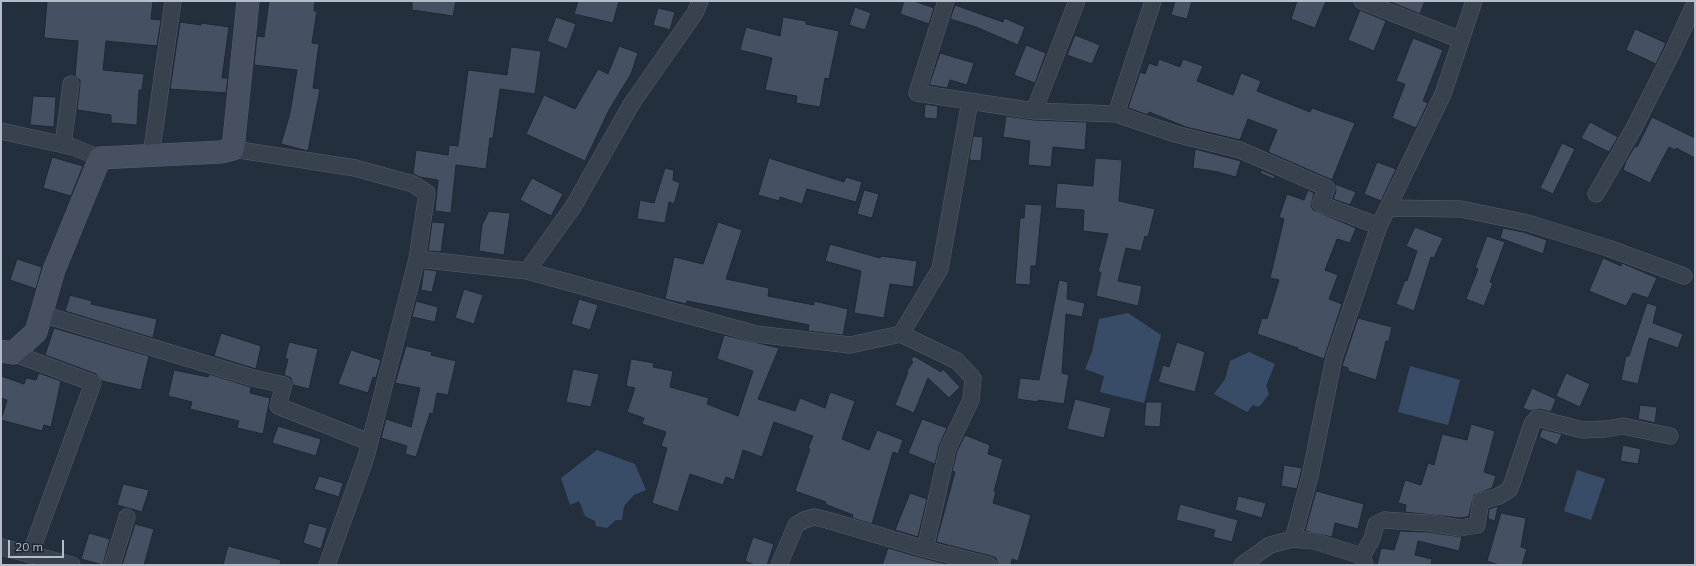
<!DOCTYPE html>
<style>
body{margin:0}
#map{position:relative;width:1696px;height:566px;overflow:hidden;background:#242f3e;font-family:Mulish,sans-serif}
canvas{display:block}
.frame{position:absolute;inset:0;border:2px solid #b4bcc9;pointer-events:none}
.scale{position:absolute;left:8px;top:540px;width:56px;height:18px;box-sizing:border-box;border:2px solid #b4bcc9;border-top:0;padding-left:5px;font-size:12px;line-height:14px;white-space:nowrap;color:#b4bcc9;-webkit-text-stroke:3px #1d2633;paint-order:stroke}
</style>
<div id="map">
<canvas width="1696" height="566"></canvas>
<div class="frame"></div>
<div class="scale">20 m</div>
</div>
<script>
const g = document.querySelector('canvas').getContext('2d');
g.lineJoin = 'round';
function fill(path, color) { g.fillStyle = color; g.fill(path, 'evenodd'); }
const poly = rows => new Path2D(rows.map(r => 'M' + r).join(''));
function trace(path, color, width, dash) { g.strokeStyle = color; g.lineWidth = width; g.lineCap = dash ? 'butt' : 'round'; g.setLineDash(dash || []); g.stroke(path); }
const water = poly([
 [1128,313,1161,335,1144,403,1100,392,1104,376,1085,369,1092,352,1099,319],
 [1249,352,1275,364,1266,386,1269,394,1259,407,1253,405,1247,412,1214,394,1225,379,1230,361],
 [1410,366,1460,380,1448,425,1398,412],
 [597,450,635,464,646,490,634,495,624,506,622,520,616,520,607,528,596,526,595,521,585,516,579,501,570,505,561,478],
 [1577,470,1605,479,1591,520,1564,511]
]);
const building = poly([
 [47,1,153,1,151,19,161,20,157,46,106,41,103,70,144,74,142,90,139,90,137,125,111,123,111,115,77,110,80,85,80,80,75,76,78,41,44,38,47,1],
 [269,1,315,1,314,11,317,11,312,43,319,44,313,88,320,89,308,151,281,144,290,113,297,70,254,65,257,36,264,37,269,1],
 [412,1,456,1,453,16,412,10,412,1],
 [578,1,619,1,613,23,574,14,578,1],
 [904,1,914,1,934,8,929,24,900,14,904,1],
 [1175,1,1192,1,1187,19,1171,15,1175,1],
 [1297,1,1326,1,1315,28,1291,19,1297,1],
 [1388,1,1425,1,1420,14,1388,1],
 [955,5,1003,22,1004,18,1025,27,1018,45,976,27,950,19,955,5],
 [855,7,871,13,865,30,849,25,855,7],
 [658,8,675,12,670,30,653,25,658,8],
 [1360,10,1386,21,1374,51,1348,40,1360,10],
 [556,17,576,24,567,49,547,41,556,17],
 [783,17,806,21,806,24,839,31,829,79,825,78,820,107,796,103,797,96,765,90,772,58,740,50,746,27,780,36,783,17],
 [180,22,201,25,201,23,229,27,222,78,228,78,226,93,170,89,180,22],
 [1635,29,1666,43,1656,64,1626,50,1635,29],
 [1075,35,1100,45,1092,64,1067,55,1075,35],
 [1413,38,1443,50,1423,101,1428,103,1416,128,1392,118,1405,84,1396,81,1413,38],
 [1026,45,1046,53,1035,83,1014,75,1026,45],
 [619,46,638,53,631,74,609,110,585,161,526,134,544,95,575,109,598,69,608,74,619,46],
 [511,47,541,51,535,94,500,89,493,138,490,138,486,169,456,165,451,213,435,211,438,180,420,177,413,174,416,150,448,155,449,145,458,146,468,70,507,75,511,47],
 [940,53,974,63,967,85,950,80,947,88,929,85,940,53],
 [1159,59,1180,67,1183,59,1203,66,1197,81,1233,95,1241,73,1261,81,1257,91,1310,112,1312,108,1355,123,1332,180,1268,152,1277,130,1248,119,1240,140,1186,127,1149,112,1148,115,1128,108,1140,72,1145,74,1149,63,1157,66,1159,59],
 [33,96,56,97,54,127,30,125,33,96],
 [925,104,938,106,937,119,924,118,925,104],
 [1006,116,1034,120,1087,122,1085,150,1053,147,1051,167,1028,165,1030,141,1003,137,1006,116],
 [1652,117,1695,138,1695,158,1676,148,1675,150,1669,147,1650,183,1623,170,1626,161,1635,146,1637,147,1652,117],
 [1590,122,1618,137,1609,152,1581,138,1590,122],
 [973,136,983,137,981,161,969,160,973,136],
 [1562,143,1575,149,1553,194,1540,188,1562,143],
 [1195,149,1241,161,1236,177,1218,172,1193,168,1195,149],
 [52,157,83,166,71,196,43,188,52,157],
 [769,158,844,182,846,177,862,182,856,202,807,189,802,204,780,197,779,201,758,195,769,158],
 [1095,158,1122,160,1119,201,1155,209,1148,237,1145,236,1141,251,1126,248,1118,281,1142,286,1138,306,1096,296,1101,272,1098,272,1108,234,1083,231,1084,210,1055,208,1057,183,1093,186,1095,158],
 [1377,162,1396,169,1381,201,1364,194,1377,162],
 [665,168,674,170,673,180,680,183,674,204,669,202,665,223,637,219,640,200,654,203,665,168],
 [1261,170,1275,176,1274,179,1260,173,1261,170],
 [532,178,563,194,551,216,520,200,532,178],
 [1335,184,1356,192,1350,205,1333,199,1336,191,1335,184],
 [864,190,879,194,872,218,857,214,864,190],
 [1308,190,1314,193,1311,205,1313,210,1356,228,1350,243,1337,239,1325,270,1338,275,1329,299,1342,304,1324,359,1297,349,1298,348,1257,334,1262,318,1267,319,1279,280,1270,278,1284,219,1279,217,1287,194,1304,200,1308,190],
 [1025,204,1042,205,1036,266,1031,266,1030,285,1015,284,1020,218,1024,218,1025,204],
 [489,211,510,213,504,255,479,251,482,225,489,211],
 [432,222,445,223,441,252,428,251,432,222],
 [718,222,742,230,726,279,769,288,768,296,814,305,814,301,848,309,843,335,808,331,809,325,687,301,686,304,665,299,674,257,703,264,718,222],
 [1415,227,1443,238,1434,258,1431,257,1414,311,1396,304,1405,280,1407,281,1417,251,1406,246,1415,227],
 [1503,228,1523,232,1547,240,1543,254,1500,238,1503,228],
 [1487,236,1505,242,1490,282,1493,283,1484,306,1466,299,1478,269,1475,268,1487,236],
 [830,244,880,258,881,256,917,261,913,287,890,284,884,318,854,313,861,271,825,261,830,244],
 [1603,258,1621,266,1622,263,1657,278,1648,298,1633,293,1626,306,1589,291,1603,258],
 [17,259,42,267,36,289,10,280,17,259],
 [424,269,437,271,432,292,421,290,424,269],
 [1059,280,1068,282,1067,299,1085,303,1082,317,1066,314,1062,373,1069,375,1064,404,1038,400,1038,402,1017,399,1020,378,1039,380,1059,280],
 [464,289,483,295,474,324,455,318,464,289],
 [70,295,92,301,91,304,157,319,153,338,65,311,70,295],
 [579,299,598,305,590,330,571,324,579,299],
 [416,301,438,307,435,322,412,317,416,301],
 [1647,303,1657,306,1653,323,1683,334,1678,348,1649,338,1638,384,1621,380,1626,356,1629,356,1647,303],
 [1358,318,1392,327,1389,341,1386,341,1376,380,1348,371,1348,368,1342,366,1358,318],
 [54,328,149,356,141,390,102,381,96,374,45,355,54,328],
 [221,333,261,346,256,369,214,356,221,333],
 [724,335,779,348,758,399,795,411,800,398,825,408,830,392,855,401,842,439,869,450,877,430,903,440,898,454,893,452,872,524,852,518,853,515,825,504,826,502,795,491,810,449,808,448,813,436,774,422,762,457,743,450,734,480,726,477,723,485,690,474,678,512,652,503,667,448,661,446,666,432,642,424,644,418,627,412,635,388,626,386,631,359,654,363,653,367,673,371,670,387,709,398,707,404,738,416,753,371,717,359,724,335],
 [289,342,318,349,309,389,293,385,291,378,284,375,288,359,285,359,289,342],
 [1177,342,1205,352,1195,392,1158,382,1163,365,1169,367,1177,342],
 [406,346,432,352,431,355,456,361,448,395,437,393,433,414,430,413,416,457,405,454,407,446,381,438,386,419,411,427,420,388,395,383,406,346],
 [351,350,381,360,376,378,373,377,368,393,338,384,351,350],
 [914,356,941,372,943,369,960,387,949,398,928,378,914,413,895,405,908,372,907,371,913,362,911,360,914,356],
 [573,369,599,374,591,407,566,402,573,369],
 [174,370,208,377,209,374,251,387,250,393,270,398,263,434,237,428,239,421,190,409,192,402,168,396,174,370],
 [39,373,61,381,51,427,44,425,42,431,1,420,7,400,1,398,1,376,24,384,26,378,36,380,39,373],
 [1566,373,1590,384,1580,407,1556,396,1566,373],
 [1532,388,1556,399,1551,412,1539,409,1530,411,1523,408,1532,388],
 [1075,399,1111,408,1104,438,1067,429,1075,399],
 [1146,402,1162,402,1160,427,1144,426,1146,402],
 [1640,405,1657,407,1655,423,1638,419,1640,405],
 [922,419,947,428,939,446,935,464,908,453,922,419],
 [1471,424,1495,431,1484,472,1496,476,1492,488,1474,495,1469,515,1467,517,1460,518,1405,512,1406,505,1398,503,1405,480,1421,485,1428,463,1434,465,1442,434,1467,440,1471,424],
 [278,426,321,439,316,456,272,443,278,426],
 [1542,429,1562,434,1557,445,1539,437,1542,429],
 [965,435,990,445,988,454,1003,459,994,491,996,492,993,503,1031,515,1018,561,1012,559,1011,565,998,565,996,558,991,556,936,542,955,472,952,471,957,451,965,435],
 [1623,445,1641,449,1638,464,1620,461,1623,445],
 [1284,465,1302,468,1297,489,1281,486,1284,465],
 [319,476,343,483,339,497,314,489,319,476],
 [123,484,149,490,142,512,117,505,123,484],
 [1316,491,1364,504,1358,529,1335,523,1332,537,1305,531,1316,491],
 [910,493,927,499,918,537,895,530,910,493],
 [1238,496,1266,503,1262,518,1235,510,1238,496],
 [1180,504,1238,520,1232,542,1213,537,1215,530,1176,520,1180,504],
 [1498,506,1495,521,1488,519,1489,509,1498,506],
 [1501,513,1526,518,1521,547,1527,549,1522,565,1499,565,1487,561,1501,513],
 [309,523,327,528,321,549,303,543,309,523],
 [135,524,154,529,144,565,122,565,135,524],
 [1400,531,1428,532,1462,537,1459,551,1418,541,1415,555,1432,559,1431,565,1377,565,1381,548,1394,550,1400,531],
 [89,533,110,539,103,565,81,559,89,533],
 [753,537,774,544,767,565,755,565,745,561,753,537],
 [228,546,281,560,280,565,223,565,228,546],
 [888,548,923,558,950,565,882,565,888,548]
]);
const street = poly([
 [946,1,917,93,1034,111],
 [1077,1,1034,111,1116,114,1175,134,1240,150,1327,188,1320,204,1379,226],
 [1362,1,1461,40],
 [1116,114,1153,1],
 [1,131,73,147,100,158],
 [63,145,71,84],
 [233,149,355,168,413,184,427,193,417,259,527,271,756,334,850,345,901,334,957,361,973,378,971,400,948,448,925,549],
 [151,156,173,1],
 [1596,194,1634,128,1672,53,1695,3],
 [1388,208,1461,209,1528,223,1608,248,1684,276],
 [527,271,573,207,632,103,695,13,700,1],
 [42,314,253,378,284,385,278,406,369,442],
 [901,334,940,269,970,101],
 [13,353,93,383,30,555],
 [1293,539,1310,476,1334,358,1379,226,1443,94,1474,1],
 [1,547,72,565],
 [1362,556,1372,539,1376,524,1384,520,1429,523,1460,528,1477,525,1481,501,1499,496,1510,489,1532,424,1537,418,1582,430,1606,429,1623,426,1670,436],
 [112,565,127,517],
 [327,565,366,457,417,259],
 [779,565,796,525,804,520,814,517,827,520,925,549,989,565],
 [1242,565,1270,545,1293,539,1314,541,1362,556,1365,565]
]);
const secondary = poly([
 [1,351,13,353,36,332,54,270,100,158,221,152,233,149,248,1]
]);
fill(water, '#394c67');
fill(building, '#455162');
trace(building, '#1f2835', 1);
trace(street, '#565f6c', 17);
trace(secondary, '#565f6c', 23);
trace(street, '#38414e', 16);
trace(secondary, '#465061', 22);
</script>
